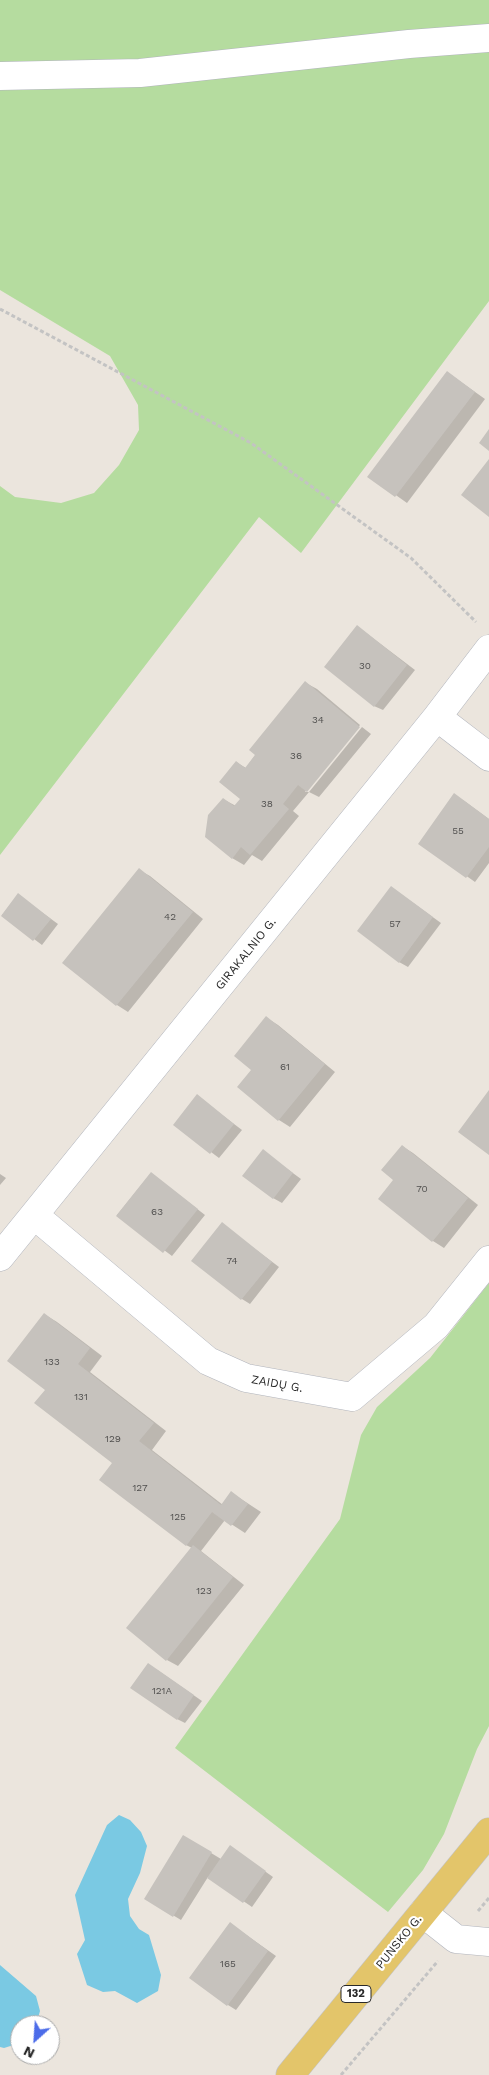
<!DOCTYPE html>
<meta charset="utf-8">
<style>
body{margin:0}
#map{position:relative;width:489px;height:2075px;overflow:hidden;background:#ebe5dd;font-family:"Work Sans",sans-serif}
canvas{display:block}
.north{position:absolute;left:10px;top:2015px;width:50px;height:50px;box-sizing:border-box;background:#fff;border:1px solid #aaa;border-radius:50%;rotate:206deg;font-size:14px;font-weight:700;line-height:20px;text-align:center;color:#2a2a2a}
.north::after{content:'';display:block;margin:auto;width:18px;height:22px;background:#4c6ce9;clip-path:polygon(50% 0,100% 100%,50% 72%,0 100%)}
</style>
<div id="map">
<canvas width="489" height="2075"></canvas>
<div class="north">N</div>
</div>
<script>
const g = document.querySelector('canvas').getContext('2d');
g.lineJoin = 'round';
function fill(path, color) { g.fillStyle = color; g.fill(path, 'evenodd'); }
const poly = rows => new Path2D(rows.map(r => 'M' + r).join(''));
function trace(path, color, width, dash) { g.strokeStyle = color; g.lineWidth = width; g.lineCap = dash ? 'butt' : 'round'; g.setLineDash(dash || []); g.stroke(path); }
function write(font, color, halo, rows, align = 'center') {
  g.font = font + ' "Work Sans",sans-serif'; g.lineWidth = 4.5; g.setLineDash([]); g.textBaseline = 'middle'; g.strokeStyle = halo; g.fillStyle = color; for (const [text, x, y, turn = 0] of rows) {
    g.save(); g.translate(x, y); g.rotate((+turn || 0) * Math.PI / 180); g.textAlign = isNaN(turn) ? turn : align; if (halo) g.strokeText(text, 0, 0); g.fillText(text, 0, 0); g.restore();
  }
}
const green = poly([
 [0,0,489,0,489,301,301,553,259,517,0,855,0,486,15,497,61,503,94,493,119,465,139,430,138,405,110,356,0,290],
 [489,1283,489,1726,477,1749,444,1834,423,1870,388,1912,175,1748,340,1519,361,1435,377,1407,430,1358]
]);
const water = poly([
 [119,1815,130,1820,141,1832,147,1846,140,1873,128,1899,130,1916,139,1929,149,1935,161,1975,158,1991,137,2003,115,1991,103,1992,87,1985,77,1954,85,1940,75,1895,107,1825],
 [0,1965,36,1996,40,2011,36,2025,20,2025,20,2043,4,2048,0,2047]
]);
const shadow = poly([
 [447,372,485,399,407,503,369,476],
 [357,626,415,670,383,710,374,706],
 [306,683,317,689,360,725,305,792,309,792,362,727,371,734,319,797,309,792,293,811,299,816,262,861,252,855,244,865,232,858,223,799,236,806,242,799,236,762,246,768],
 [463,800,489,819,489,863,475,882,420,843],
 [139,870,150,876,203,919,128,1012,117,1005,64,962],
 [391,887,441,923,408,967,399,962],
 [18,895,58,924,42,945,2,915],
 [267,1018,278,1025,335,1072,290,1127,279,1120,239,1087,253,1070],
 [197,1096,242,1130,219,1158,175,1125],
 [402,1146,413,1153,478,1205,444,1248,433,1241,380,1199,395,1180],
 [263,1151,301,1179,282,1203,273,1198],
 [151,1173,205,1215,172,1256,117,1215],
 [0,1174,6,1178,0,1185],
 [222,1224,279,1267,250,1304,242,1299],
 [44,1314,57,1322,102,1356,90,1372,166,1431,152,1450,223,1505,232,1493,261,1512,245,1533,225,1520,201,1551,244,1585,178,1666,167,1660,192,1548,186,1545,46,1389],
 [156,1669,202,1701,185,1723,177,1719],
 [183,1836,221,1859,238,1852,273,1877,252,1907,208,1877,181,1920,146,1899],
 [238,1929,276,1956,236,2010,228,2005]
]);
const building = poly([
 [447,371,475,392,395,497,367,477],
 [489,429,489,451,479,443],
 [489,459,489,517,461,495],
 [357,625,407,665,374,707,324,667],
 [305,681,360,727,307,792,298,785,283,804,289,809,250,855,241,847,232,859,205,837,208,815,223,798,234,806,240,799,219,782,236,761,245,768,255,755,249,750],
 [454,793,489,819,489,847,466,878,418,844],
 [139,868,193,912,116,1006,62,963],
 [391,886,433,917,399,963,357,931],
 [18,893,51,919,33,941,1,916],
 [266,1016,325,1064,278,1121,237,1087,251,1070,234,1056],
 [489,1090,489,1155,458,1132],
 [197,1094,234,1124,210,1154,173,1125],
 [402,1145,468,1198,432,1242,378,1199,393,1180,381,1170],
 [263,1149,293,1173,273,1199,242,1176],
 [151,1172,198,1209,163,1253,116,1216],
 [222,1222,272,1262,241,1300,191,1261],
 [44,1313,90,1348,78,1364,154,1423,139,1441,221,1505,231,1491,248,1504,231,1526,212,1512,186,1546,99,1480,112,1463,34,1403,45,1390,7,1361],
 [193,1545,233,1577,166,1661,126,1628],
 [148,1663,194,1695,177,1720,130,1688],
 [183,1835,212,1852,173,1917,144,1899],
 [230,1845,266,1871,243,1903,207,1878],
 [230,1922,268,1951,227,2006,189,1978]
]);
const path = poly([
 [0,309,251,443,411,558,476,622],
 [478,1911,489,1898],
 [341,2075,438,1961]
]);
const street = poly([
 [0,76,140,73,409,44,489,38],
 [437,717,489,757],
 [34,1215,208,1361,246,1378,352,1397,436,1326,489,1260],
 [0,1257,437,717,489,649],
 [423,1913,456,1939,489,1942]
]);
const primary = poly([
 [290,2075,489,1832]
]);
const numberNames = [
 ["30",365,666],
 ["34",318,720],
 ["36",296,756],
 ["38",267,804],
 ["55",458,831],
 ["42",170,917],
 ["57",395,924],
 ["61",285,1067],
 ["70",422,1189],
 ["63",157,1212],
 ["74",232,1261],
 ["133",52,1362],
 ["131",81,1397],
 ["129",113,1439],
 ["127",140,1488],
 ["125",178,1517],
 ["123",204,1591],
 ["121A",162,1691],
 ["165",228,1964]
];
const shields = [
 [356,1994,30]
];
const shieldNames = [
 ["132",356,1994]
];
const streetNames = [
 ["GIRAKALNIO G.",246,954,-51],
 ["ZAIDŲ G.",277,1384,10],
 ["PUNSKO G.",399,1942,-51]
];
fill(green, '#b5dc9f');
fill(water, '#7ac9e3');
fill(shadow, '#0003');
fill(building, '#c6c2bd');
trace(street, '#b1b4bc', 29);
trace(primary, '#c3c3c3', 29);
trace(path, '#c3c3c3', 3, [4, 2.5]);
trace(street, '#fff', 28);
trace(primary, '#e3c56a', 28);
write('10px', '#51504f', null, numberNames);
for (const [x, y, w] of shields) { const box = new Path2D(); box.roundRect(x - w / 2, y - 8.5, w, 17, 4); g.fillStyle = '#fff'; g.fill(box); trace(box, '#2a2a2a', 1); }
write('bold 11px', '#2a2a2a', null, shieldNames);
write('12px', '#2a2a2a', '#fff', streetNames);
</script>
